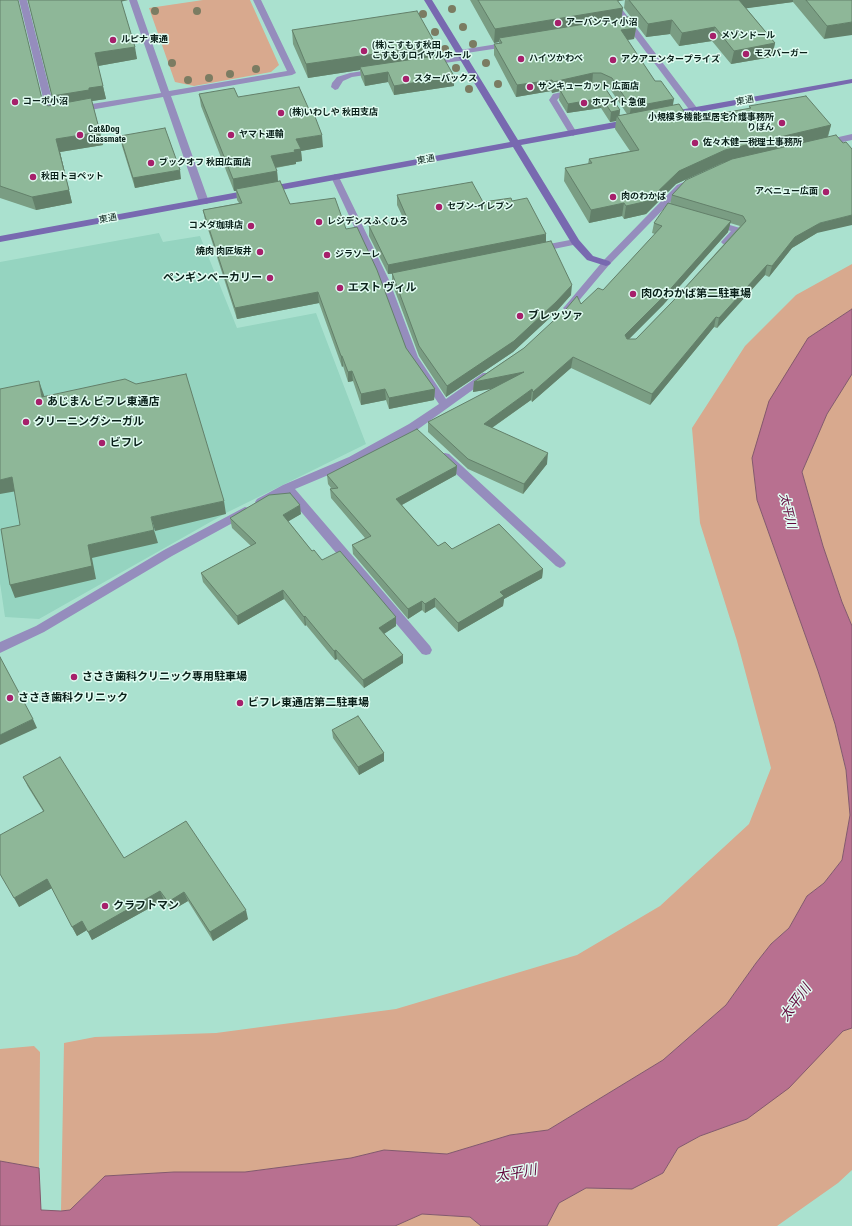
<!DOCTYPE html>
<meta charset="utf-8">
<style>
body{margin:0}
canvas{display:block;background:#aae1cf}
</style>
<canvas width="852" height="1226"></canvas>
<script>
const g = document.querySelector('canvas').getContext('2d');
g.lineJoin = 'round';
function fill(path, color) { g.fillStyle = color; g.fill(path, 'evenodd'); }
const poly = rows => new Path2D(rows.map(r => 'M' + r).join(''));
function trace(path, color, width, dash) { g.strokeStyle = color; g.lineWidth = width; g.lineCap = dash ? 'butt' : 'round'; g.setLineDash(dash || []); g.stroke(path); }
function write(font, color, halo, rows, align = 'center') {
  g.font = font + ' "Roboto Condensed","Noto Sans JP",sans-serif'; g.lineWidth = 3; g.setLineDash([]); g.textBaseline = 'middle'; g.strokeStyle = halo; g.fillStyle = color; for (const [text, x, y, turn = 0] of rows) {
    g.save(); g.translate(x, y); g.rotate((+turn || 0) * Math.PI / 180); g.textAlign = isNaN(turn) ? turn : align; if (halo) g.strokeText(text, 0, 0); g.fillText(text, 0, 0); g.restore();
  }
}
const built = poly([
 [159,233,163,242,200,236,237,328,316,313,366,444,228,512,39,619,5,617,0,583,0,262]
]);
const green = poly([
 [203,0,250,0,279,65,271,72,194,86,175,82,149,8],
 [852,264,852,309,808,338,752,458,757,500,818,671,835,724,846,771,850,815,842,860,824,883,807,896,789,928,771,944,756,963,726,1005,663,1060,548,1130,510,1135,447,1154,384,1150,351,1158,245,1172,174,1172,105,1176,70,1210,61,1211,64,1043,95,1037,216,1033,396,1009,577,955,660,906,749,824,771,768,737,641,700,523,692,428,745,346,796,295],
 [852,374,852,626,842,602,823,546,802,472,827,414],
 [852,1028,852,1170,838,1183,777,1226,547,1226,559,1203,586,1188,632,1189,663,1173,678,1148,700,1136,747,1119,843,1031],
 [34,1046,40,1052,39,1168,0,1161,0,1049],
 [422,1214,470,1217,481,1226,395,1226]
]);
const water = poly([
 [852,309,852,374,827,414,802,472,823,546,842,602,852,626,852,1028,843,1031,789,1088,747,1119,700,1136,678,1148,663,1173,632,1189,586,1188,559,1203,547,1226,481,1226,470,1217,422,1214,395,1226,0,1226,0,1161,39,1168,41,1210,61,1211,70,1210,105,1176,174,1172,245,1172,351,1158,384,1150,447,1154,510,1135,548,1130,663,1060,726,1005,756,963,771,944,789,928,807,896,824,883,842,860,850,815,846,770,835,724,818,671,757,500,752,458,769,401,808,338,852,309]
]);
const lane = poly([
 [463,56,466,56,466,60,430,65,426,63,430,61,463,56],
 [376,69,379,69,380,71,379,73,352,77,343,81,338,89,335,90,331,87,332,83,337,77,350,73,376,69],
 [575,89,578,90,579,92,578,94,559,98,557,100,577,133,573,136,569,133,549,100,553,94,575,89]
]);
const street = poly([
 [19,0,27,0,55,111,62,111,63,113,62,115,51,117,47,114,19,0],
 [129,0,137,0,169,91,287,71,253,0,261,0,296,73,292,75,171,96,209,202,207,204,201,204,199,202,163,97,79,112,75,109,79,106,161,93,129,0],
 [607,0,615,0,697,108,698,110,697,112,691,112,607,0],
 [510,42,514,44,513,46,460,54,456,52,460,50,510,42],
 [852,134,852,140,824,146,820,143,821,141,852,134],
 [335,174,339,177,389,280,418,357,446,399,483,373,491,373,492,376,417,430,357,463,295,489,430,646,432,650,430,654,426,655,422,654,286,494,261,506,257,505,255,502,257,499,283,485,349,457,409,424,439,404,408,358,379,280,331,177,335,174],
 [684,182,687,183,689,185,687,187,683,189,609,265,571,310,565,310,563,308,565,306,603,261,677,185,684,182],
 [713,220,740,228,742,230,729,244,723,244,721,242,731,231,710,225,708,223,710,221,713,220],
 [575,239,580,242,578,244,539,252,534,249,539,246,575,239],
 [445,453,449,454,564,560,566,563,564,566,560,568,556,566,441,460,440,457,441,454,445,453],
 [245,507,249,508,251,511,249,514,172,556,44,632,0,653,0,642,36,626,164,550,245,507]
]);
const secondary = poly([
 [424,0,432,0,518,140,631,119,634,120,635,122,631,125,521,145,579,240,593,256,609,261,611,263,609,265,606,266,587,260,572,244,513,147,0,242,0,236,510,142,424,0],
 [852,79,852,83,668,118,664,115,668,112,852,79]
]);
const trees = [
 [452,9],
 [155,11],
 [197,11],
 [423,14],
 [463,27],
 [435,32],
 [473,44],
 [445,49],
 [172,63],
 [486,63],
 [456,68],
 [256,69],
 [230,74],
 [209,78],
 [188,80],
 [498,84],
 [469,89]
];
const wall = poly([
 [0,0,43,104,48,106,54,105,28,0,128,0,121,1,137,59,98,66,106,99,92,101,103,145,60,152,72,203,36,210,0,198],
 [470,0,852,0,824,39,793,2,746,8,775,43,772,57,731,64,712,41,679,46,670,34,646,37,624,8,625,0,618,1,622,18,636,28,634,39,627,40,672,106,689,119,749,109,749,106,831,125,828,137,817,233,792,248,769,277,765,275,717,328,714,327,650,405,571,368,532,402,531,400,492,428,547,464,523,494,468,469,428,432,428,422,492,389,473,392,474,382,524,348,581,304,603,290,655,234,652,233,654,223,670,204,672,195,725,162,676,184,646,214,624,219,622,216,589,223,564,181,565,168,588,164,589,159,630,151,615,129,616,121,610,122,601,108,567,113,559,100,560,91,552,93,551,91,516,97,494,55,494,44,499,43,499,42,494,43],
 [604,86,610,89,627,114,619,116,620,110],
 [730,223,740,226,673,301,636,339,629,339,663,305,728,232],
 [292,30,435,56,454,76,454,86,394,95,388,82,365,86,361,77,360,70,308,78,293,44],
 [199,94,238,97,323,147,301,151,302,161,296,162,296,164,276,168,277,171,278,181,290,204,346,229,406,348,435,389,434,400,389,409,386,400,361,405,353,381,348,382,343,366,342,367,319,303,237,319,205,220,203,210,239,203,237,200,236,191,234,191,201,106],
 [120,136,181,179,135,188,122,146],
 [397,195,483,202,512,201,546,242,571,295,555,313,513,352,446,397,419,356,392,283,392,274,388,274,369,236,369,226,404,220,397,205],
 [457,466,456,475,402,505,438,546,543,569,542,578,504,599,503,606,458,632,435,607,425,613,422,610,408,619,353,554,352,545,365,538,331,498,330,489,331,488,328,484,327,475],
 [301,514,288,521,312,551,396,626,384,634,403,655,403,663,364,688,337,659,335,660,306,625,305,626,284,599,238,625,203,582,201,573,251,546,232,528,230,518],
 [332,730,384,753,384,761,359,775,333,738],
 [23,777,124,858,248,919,213,941,188,901,171,911,164,900,92,940,87,930,77,936,52,888,19,907,43,811,28,787]
]);
const shadedWall = poly([
 [119,0,128,0,120,2],
 [618,0,625,0,618,1],
 [736,0,793,0,793,2,734,10],
 [623,8,621,21,499,38,499,42,494,43,495,29],
 [672,20,670,34,646,37,648,24],
 [852,22,852,35,824,39,827,26],
 [715,27,712,41,679,46,682,33],
 [636,28,634,39,619,41,621,30],
 [775,43,772,57,731,64,734,51],
 [436,45,435,59,360,67,360,70,308,78,306,64],
 [135,47,137,59,98,66,95,53],
 [388,72,388,82,365,86,364,76],
 [593,73,592,85,560,91,560,90,560,91,552,93,553,82],
 [454,76,454,86,394,95,394,86],
 [552,80,551,91,516,97,517,85],
 [103,86,106,99,92,101,55,109,52,96,89,88],
 [602,98,601,108,567,113,568,104],
 [674,99,672,110,629,118,631,107],
 [620,110,619,119,617,116,616,121,610,122,611,112],
 [831,125,827,138,722,163,676,184,646,214,624,219,626,206,679,171,725,150],
 [100,132,103,145,60,152,72,203,36,210,32,197,56,139],
 [322,135,323,147,301,151,302,161,296,162,296,164,272,168,271,156,294,150,296,139],
 [180,170,181,179,135,188,133,178],
 [277,171,278,183,236,189,236,191,234,191,233,179],
 [624,203,622,216,589,223,591,210],
 [852,215,852,225,817,233,792,248,769,277,772,266,795,237,820,223],
 [731,221,728,232,663,305,623,345,625,335],
 [546,234,546,243,388,274,388,265],
 [767,265,765,275,717,328,719,318],
 [572,285,571,295,555,313,513,352,446,397,447,386],
 [318,292,319,303,237,319,235,308],
 [716,317,714,327,650,405,652,394],
 [341,356,342,356,343,366,342,367],
 [573,357,571,368,532,402,533,392],
 [352,371,353,381,348,382,348,372],
 [524,372,523,383,473,392,474,382],
 [39,381,44,395,46,410,42,397],
 [385,389,386,400,361,405,361,394],
 [435,389,434,400,389,409,389,398],
 [532,389,531,400,483,434,484,424],
 [548,453,547,464,523,494,524,484],
 [457,466,456,475,396,508,396,499],
 [12,477,17,491,0,494,0,480],
 [224,501,226,514,155,531,151,517],
 [300,505,301,514,284,524,283,515],
 [154,530,158,543,92,558,96,579,15,598,10,585,88,545],
 [543,569,542,578,504,599,503,606,458,632,458,623,500,592],
 [283,590,284,599,238,625,237,616],
 [435,598,435,607,425,613,425,604],
 [422,601,422,610,408,619,408,609],
 [305,616,306,625,305,626,304,617],
 [396,617,396,626,379,637,379,628],
 [336,650,337,659,335,660,334,651],
 [403,655,403,663,364,688,363,680],
 [33,719,37,728,0,745,0,735],
 [384,753,384,761,359,775,358,767],
 [47,879,52,888,19,907,14,898],
 [160,891,164,900,92,940,88,932],
 [184,892,188,901,171,911,168,902],
 [246,910,248,919,213,941,210,932],
 [82,921,87,930,77,936,72,927]
]);
const building = poly([
 [0,0,18,0,43,103,48,106,91,98,100,132,56,139,69,190,32,197,0,186,0,0],
 [28,0,121,0,135,47,95,53,103,86,89,88,89,90,52,96,28,0],
 [478,0,617,0,623,8,495,29,478,0],
 [629,0,739,0,775,43,734,51,715,27,682,33,672,20,648,24,629,0],
 [806,0,852,0,852,22,827,26,806,0],
 [417,11,436,45,306,64,292,30,417,11],
 [628,17,636,28,621,30,655,81,661,81,674,99,631,107,612,78,601,73,593,73,553,82,552,80,517,85,494,44,502,43,499,38,628,17],
 [442,55,454,76,394,86,388,72,364,76,360,67,442,55],
 [600,84,603,85,620,110,611,112,602,98,568,104,560,90,600,84],
 [299,87,311,114,314,114,322,135,296,139,301,149,294,150,295,152,271,156,277,171,233,179,199,94,234,88,238,97,299,87],
 [806,96,831,125,725,150,679,171,648,201,626,206,624,203,591,210,565,168,592,163,589,159,639,150,617,116,679,104,689,119,751,108,749,106,806,96],
 [165,128,180,170,133,178,120,136,165,128],
 [836,135,843,143,846,142,852,149,852,215,820,223,795,237,772,266,767,265,719,318,716,317,652,394,573,357,533,392,532,389,484,424,548,453,524,484,468,459,428,422,524,372,474,382,524,348,566,309,577,296,581,304,598,288,603,290,662,226,654,223,668,203,731,221,665,295,625,335,627,339,636,339,673,301,746,221,743,216,672,195,686,180,732,159,836,135],
 [280,181,290,204,335,198,346,229,357,227,377,270,406,348,435,389,389,398,385,389,361,394,352,371,348,372,342,356,341,356,318,292,235,308,203,210,242,203,236,189,280,181],
 [472,182,483,202,511,198,512,201,527,198,546,234,388,265,369,226,408,220,397,195,472,182],
 [551,241,572,285,556,302,514,341,447,386,419,346,392,273,551,241],
 [186,374,224,501,151,517,154,530,88,545,92,566,10,585,1,529,20,525,12,477,0,480,0,389,39,381,42,397,125,379,136,384,186,374],
 [417,429,457,466,396,499,438,546,445,542,452,549,499,524,543,569,500,592,504,596,458,623,435,598,425,604,422,601,408,609,352,545,371,536,330,489,338,488,327,475,417,429],
 [290,493,300,505,283,515,312,551,314,550,322,560,340,551,396,617,379,628,403,655,363,680,336,650,334,651,305,616,304,617,283,590,237,616,201,573,256,543,230,518,269,495,290,493],
 [0,657,33,719,0,735,0,657],
 [358,716,384,753,358,767,332,730,358,716],
 [60,757,124,858,186,821,246,910,210,932,184,892,168,902,160,891,88,932,82,921,72,927,47,879,14,898,0,874,0,835,44,811,23,777,60,757]
]);
const markers = [
 [558,23,4,"#a6206b"],
 [713,36,4,"#a6206b"],
 [113,40,4,"#a6206b"],
 [364,51,4,"#a6206b"],
 [746,54,4,"#a6206b"],
 [521,59,4,"#a6206b"],
 [613,60,4,"#a6206b"],
 [406,79,4,"#a6206b"],
 [530,87,4,"#a6206b"],
 [15,102,4,"#a6206b"],
 [584,103,4,"#a6206b"],
 [281,113,4,"#a6206b"],
 [782,123,4,"#a6206b"],
 [80,135,4,"#a6206b"],
 [231,135,4,"#a6206b"],
 [695,143,4,"#a6206b"],
 [151,163,4,"#a6206b"],
 [33,177,4,"#a6206b"],
 [826,192,4,"#a6206b"],
 [613,197,4,"#a6206b"],
 [439,207,4,"#a6206b"],
 [319,222,4,"#a6206b"],
 [251,226,4,"#a6206b"],
 [260,252,4,"#a6206b"],
 [327,255,4,"#a6206b"],
 [270,278,4,"#a6206b"],
 [340,288,4,"#a6206b"],
 [633,294,4,"#a6206b"],
 [520,316,4,"#a6206b"],
 [39,402,4,"#a6206b"],
 [26,422,4,"#a6206b"],
 [102,443,4,"#a6206b"],
 [74,677,4,"#a6206b"],
 [10,698,4,"#a6206b"],
 [240,703,4,"#a6206b"],
 [105,906,4,"#a6206b"]
];
const farPoinames = [
 ["アーバンティ小沼",566,23],
 ["メゾンドール",721,36],
 ["ルピナ 東通",121,40],
 ["(株)こすもす秋田",372,46],
 ["こすもすロイヤルホール",372,56],
 ["モスバーガー",754,54],
 ["ハイツかわべ",529,59],
 ["アクアエンタープライズ",621,60],
 ["スターバックス",414,79],
 ["サンキューカット 広面店",538,87],
 ["コーポ小沼",23,102],
 ["ホワイト急便",592,103],
 ["(株)いわしや 秋田支店",289,113],
 ["小規模多機能型居宅介護事務所",774,118,"right"],
 ["りぼん",774,128,"right"],
 ["Cat&Dog",88,130],
 ["Classmate",88,140],
 ["ヤマト運輸",239,135],
 ["佐々木健一税理士事務所",703,143],
 ["ブックオフ 秋田広面店",159,163],
 ["秋田トヨペット",41,177],
 ["アベニュー広面",818,192,"right"],
 ["肉のわかば",621,197],
 ["セブン-イレブン",447,207],
 ["レジデンスふくひろ",327,222],
 ["コメダ珈琲店",243,226,"right"],
 ["焼肉 肉匠坂井",252,252,"right"],
 ["ジラソーレ",335,255]
];
const farStreetnames = [
 ["東通",745,101,-11],
 ["東通",426,160,-11],
 ["東通",108,219,-11]
];
const poiNames = [
 ["ペンギンベーカリー",262,278,"right"],
 ["エスト ヴィル",348,288],
 ["肉のわかば第二駐車場",641,294],
 ["ブレッツァ",528,316],
 ["あじまん ビフレ東通店",47,402],
 ["クリーニングシーガル",34,422],
 ["ビフレ",110,443],
 ["ささき歯科クリニック専用駐車場",82,677],
 ["ささき歯科クリニック",18,698],
 ["ビフレ東通店第二駐車場",248,703],
 ["クラフトマン",113,906]
];
const waterNames = [
 ["太平川",787,511,76]
];
const nearWaternames = [
 ["太平川",796,1003,-54],
 ["太平川",516,1174,-10]
];
fill(built, '#95d4c0');
fill(green, '#d8a98e');
fill(water, '#b87090');
trace(water, '#84586c', 1);
fill(lane, '#958dbd');
fill(street, '#958dbd');
fill(secondary, '#7869b0');
g.fillStyle = '#7b7c62';
for (const [x, y] of trees) { g.beginPath(); g.arc(x, y, 4, 0, 2 * Math.PI); g.fill(); }
fill(wall, '#7a9d83');
fill(shadedWall, '#63806a');
fill(building, '#8eb798');
trace(building, '#63806a', 1);
for (const [x, y, r, color] of markers) { const dot = new Path2D(); dot.arc(x, y, r, 0, 2 * Math.PI); g.fillStyle = color; g.fill(dot); trace(dot, '#e1fcf2', 1.5); }
write('bold 9px', '#0a2019', '#e1fcf2', farPoinames, 'left');
write('9px', '#0a2019', '#e1fcf2', farStreetnames);
write('bold 11px', '#0a2019', '#e1fcf2', poiNames, 'left');
write('italic 12px', '#60063b', '#e1fcf2', waterNames);
write('italic 14px', '#60063b', '#e1fcf2', nearWaternames);
</script>
